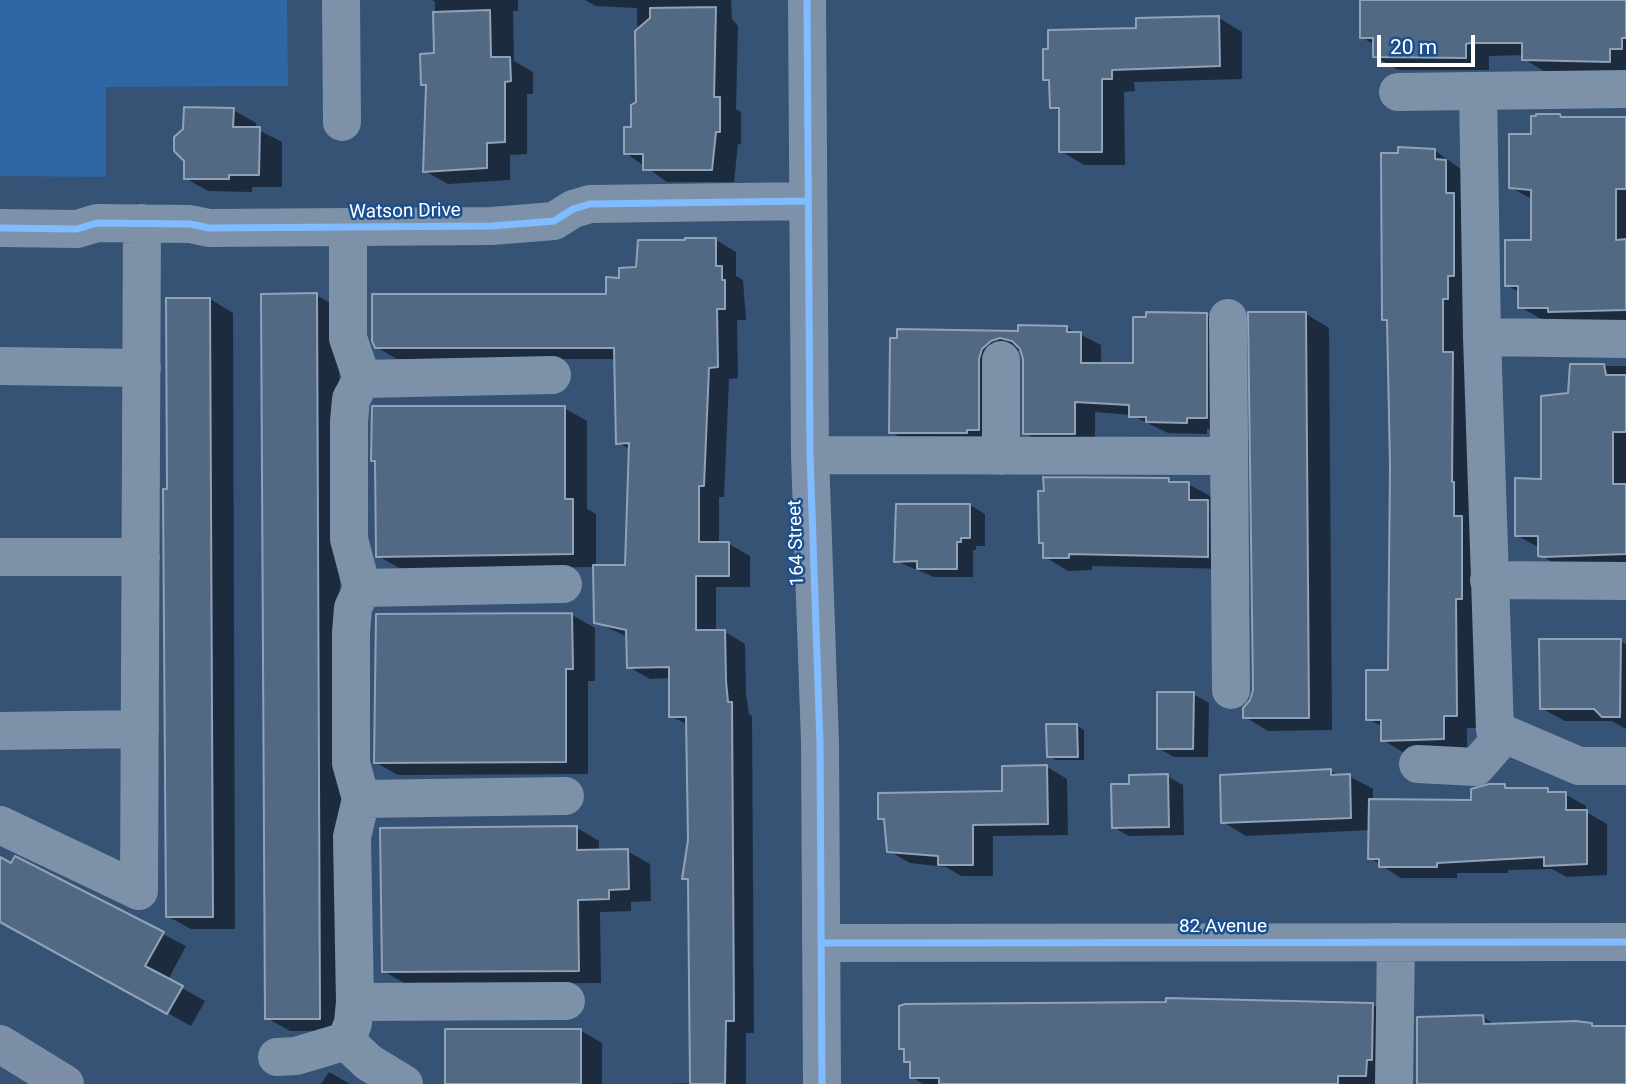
<!DOCTYPE html>
<style>
body{margin:0}
#map{position:relative;width:1626px;height:1084px;overflow:hidden;background:#365274;font-family:Roboto,sans-serif}
canvas{display:block}
.scale{position:absolute;left:1377px;top:35px;width:98px;height:32px;box-sizing:border-box;border:4px solid #fff;border-top:0;padding-left:9px;font-size:21px;line-height:24px;white-space:nowrap;color:#fff;-webkit-text-stroke:5px #1b4f8f;paint-order:stroke}
</style>
<div id="map">
<canvas width="1626" height="1084"></canvas>
<div class="scale">20 m</div>
</div>
<script>
const g = document.querySelector('canvas').getContext('2d');
g.lineJoin = 'round';
function fill(path, color) { g.fillStyle = color; g.fill(path, 'evenodd'); }
const poly = rows => new Path2D(rows.map(r => 'M' + r).join(''));
function trace(path, color, width, dash) { g.strokeStyle = color; g.lineWidth = width; g.lineCap = dash ? 'butt' : 'round'; g.setLineDash(dash || []); g.stroke(path); }
function write(font, color, halo, rows, align = 'center') {
  g.font = font + ' Roboto,sans-serif'; g.lineWidth = 5; g.setLineDash([]); g.textBaseline = 'middle'; g.strokeStyle = halo; g.fillStyle = color; for (const [text, x, y, turn = 0] of rows) {
    g.save(); g.translate(x, y); g.rotate((+turn || 0) * Math.PI / 180); g.textAlign = isNaN(turn) ? turn : align; if (halo) g.strokeText(text, 0, 0); g.fillText(text, 0, 0); g.restore();
  }
}
const green = poly([
 [0,0,287,0,288,86,106,87,106,177,0,176]
]);
const shadow = poly([
 [432,0,518,0,518,11,513,11,514,61,533,72,533,94,527,94,527,154,510,155,510,180,448,184,425,171,427,87,423,84,435,55,435,2],
 [585,0,731,0,732,19,738,26,736,109,741,112,741,144,738,144,734,182,667,182,626,153,638,103,637,8,596,6],
 [1361,0,1626,0,1626,74,1547,73,1524,59,1524,55,1489,56,1489,70,1398,70,1375,56,1375,45,1361,37],
 [1219,18,1242,32,1242,79,1134,82,1135,91,1124,92,1125,165,1084,165,1061,151,1061,112,1052,107,1051,83,1045,79,1137,30],
 [233,110,256,123,256,129,282,142,282,187,252,187,252,192,208,191,185,178],
 [1560,115,1566,119,1626,118,1626,323,1543,320,1520,307,1520,293,1507,285,1533,242,1533,200,1510,187,1533,136],
 [1434,150,1469,175,1479,728,1467,728,1467,751,1406,754,1383,740,1383,727,1368,719,1390,672,1392,465,1388,322,1383,319],
 [716,240,736,252,736,276,743,280,746,320,737,320,738,378,729,379,724,497,719,497,719,544,729,544,750,556,750,587,716,587,716,632,725,632,745,644,746,694,749,714,752,716,754,1033,746,1033,746,1084,667,1084,691,1083,690,882,684,879,690,840,688,725,671,716,671,678,650,679,629,667,628,637,596,622,595,567,401,569,378,556,377,462,373,460,564,408,587,421,587,509,596,514,596,567,627,567,630,449,618,443,616,359,397,359,376,347,608,296,621,279,638,269],
 [316,295,339,308,342,1031,290,1031,267,1018],
 [210,299,233,313,235,929,191,929,167,916],
 [1306,314,1329,328,1332,730,1268,731,1245,717,1252,701],
 [1207,315,1227,327,1227,429,1207,429,1207,434,1168,433,1131,415,1095,412,1095,444,1045,444,1025,433,1025,359,1022,349,1010,352,999,441,911,444,891,432,892,340,1067,328,1101,345,1101,365,1135,365],
 [1571,366,1626,366,1626,566,1563,568,1540,555,1540,548,1516,535,1543,480,1569,395],
 [1169,479,1176,484,1188,484,1212,497,1231,569,1092,566,1092,570,1068,571,1045,557,1045,544,1041,542],
 [897,505,970,505,985,514,985,546,976,546,976,550,973,550,973,577,934,577,896,561],
 [572,615,595,628,595,681,588,681,588,774,398,775,375,762],
 [1620,641,1626,644,1626,729,1612,721,1565,721,1541,708],
 [1193,694,1209,703,1208,757,1174,757,1158,748],
 [1077,726,1084,730,1084,760,1056,760,1048,756],
 [1047,767,1067,779,1068,835,993,836,993,876,961,876,946,867,910,863,889,851,886,822,880,818,1004,793],
 [1331,771,1340,776,1349,776,1373,789,1373,801,1473,802,1505,786,1512,790,1547,790,1565,794,1586,806,1586,812,1607,824,1607,875,1567,877,1552,869,1508,870,1508,873,1457,873,1457,878,1401,878,1370,858,1371,830,1246,836,1223,822],
 [1167,776,1183,785,1184,835,1129,836,1113,827,1131,786],
 [577,828,599,841,599,851,627,851,650,864,651,901,631,902,631,911,600,912,601,983,406,984,383,971],
 [0,859,12,865,15,859,186,946,168,980,205,1001,191,1026,0,920],
 [938,1004,1373,1005,1397,1019,1390,1084,923,1084,912,1077,912,1065,906,1061,906,1051,901,1048,901,1008],
 [1483,1017,1496,1025,1592,1024,1598,1028,1626,1028,1626,1084,1420,1084],
 [580,1030,602,1043,602,1084,448,1084],
 [329,1072,350,1084,321,1084]
]);
const building = poly([
 [1360,0,1626,0,1626,38,1622,38,1622,49,1610,49,1610,62,1522,60,1522,43,1470,43,1466,44,1466,58,1373,57,1373,38,1360,38,1360,0],
 [716,7,714,97,720,97,720,132,716,132,712,170,643,170,643,154,624,154,624,127,631,127,631,105,636,102,635,31,650,18,650,8,716,7],
 [490,10,491,57,510,57,511,81,505,82,505,142,487,143,487,168,423,172,426,85,421,85,420,54,434,53,433,12,490,10],
 [1219,16,1220,66,1112,70,1112,79,1102,79,1102,152,1059,152,1059,108,1050,108,1049,80,1043,80,1043,49,1048,49,1048,30,1136,28,1136,18,1219,16],
 [184,107,234,108,233,127,260,127,259,175,229,175,229,179,184,179,184,161,174,151,174,137,183,129,184,107],
 [1536,114,1560,114,1561,117,1626,117,1626,189,1616,189,1616,240,1626,239,1626,310,1548,312,1548,308,1518,308,1518,286,1505,286,1505,240,1531,240,1531,190,1509,188,1509,134,1531,134,1531,116,1536,116,1536,114],
 [1398,147,1435,149,1435,159,1446,160,1446,193,1454,193,1454,276,1448,276,1448,299,1443,299,1443,352,1453,352,1452,482,1454,482,1454,516,1462,516,1462,599,1456,599,1457,716,1444,716,1444,739,1381,741,1381,720,1366,720,1366,670,1388,670,1390,465,1387,320,1382,320,1381,153,1398,153,1398,147],
 [685,238,716,238,716,266,722,266,722,280,725,280,725,309,717,309,718,367,709,368,704,486,699,486,699,542,729,542,729,576,696,576,696,630,725,630,726,681,728,702,732,702,734,1021,726,1021,725,1084,690,1084,688,879,682,879,688,840,686,717,669,717,669,667,627,668,626,630,594,623,593,565,625,565,629,443,616,444,614,348,375,348,372,341,372,294,606,294,606,277,619,278,619,268,636,267,638,240,685,240,685,238],
 [317,293,320,1019,265,1019,261,294,317,293],
 [166,298,210,298,213,917,166,917,163,489,167,489,166,298],
 [1146,312,1207,313,1207,418,1187,418,1187,423,1146,422,1146,417,1129,417,1129,405,1075,402,1075,434,1023,434,1023,359,1020,349,1012,341,1000,338,991,341,982,349,979,359,979,430,967,430,967,433,889,433,890,338,897,338,897,329,1018,331,1018,325,1067,326,1067,332,1081,332,1081,363,1133,363,1133,317,1146,317,1146,312],
 [1248,312,1306,312,1309,718,1243,718,1243,708,1250,700,1253,690,1248,312],
 [1570,364,1604,364,1606,375,1626,375,1626,432,1613,432,1613,484,1626,484,1626,554,1543,557,1538,556,1538,536,1515,536,1515,478,1541,479,1541,396,1568,393,1570,364],
 [372,406,565,406,565,499,573,499,573,554,376,557,375,461,371,461,372,406],
 [1043,477,1169,478,1169,482,1189,482,1189,500,1208,500,1208,557,1069,554,1069,558,1043,558,1043,543,1039,543,1038,491,1044,491,1043,477],
 [896,504,970,504,970,538,961,538,961,542,957,542,957,569,917,569,917,561,894,562,896,504],
 [572,613,573,669,566,669,566,762,374,763,376,614,572,613],
 [1539,639,1621,639,1620,717,1602,717,1594,709,1540,709,1539,639],
 [1157,692,1194,692,1193,749,1157,749,1157,692],
 [1046,724,1077,724,1078,757,1047,757,1046,724],
 [1047,765,1048,824,973,825,973,865,938,865,938,856,887,852,884,819,878,819,878,793,1002,791,1002,766,1047,765],
 [1331,769,1331,775,1350,774,1351,818,1221,823,1220,775,1331,769],
 [1168,774,1169,827,1112,828,1111,784,1129,784,1129,775,1168,774],
 [1489,784,1505,784,1505,788,1548,788,1548,792,1566,792,1566,810,1587,810,1587,864,1544,866,1544,857,1437,863,1437,867,1379,867,1379,859,1368,859,1369,799,1471,800,1471,789,1489,784],
 [577,826,577,850,628,849,629,889,609,890,609,899,578,900,579,971,382,972,380,828,577,826],
 [15,856,164,932,145,966,183,986,167,1014,0,922,0,857,11,863,15,856],
 [1166,998,1373,1003,1372,1060,1367,1060,1366,1076,1338,1076,1338,1084,939,1084,939,1078,910,1078,910,1062,904,1062,904,1049,899,1049,899,1006,905,1004,1166,1002,1166,998],
 [1483,1015,1484,1024,1576,1021,1592,1023,1592,1026,1626,1026,1626,1084,1417,1084,1417,1017,1483,1015],
 [445,1029,581,1029,581,1084,445,1084,445,1029]
]);
const minor = poly([
 [341,0,342,122],
 [807,0,810,455,820,742,822,1084],
 [1478,91,1482,337,1495,730,1579,766,1626,766],
 [1398,92,1626,89],
 [0,228,77,229,97,223,190,224,209,228,492,226,554,221,573,209,590,204,808,201],
 [1228,318,1231,690],
 [1482,337,1626,339],
 [1001,360,1001,456],
 [0,366,142,368],
 [362,379,552,375],
 [810,455,1229,456],
 [0,557,141,557],
 [1489,580,1626,581],
 [362,588,563,584],
 [0,731,140,729],
 [1418,764,1476,767,1505,734],
 [361,799,565,796],
 [0,825,139,891,142,223],
 [821,943,1626,942],
 [355,1002,566,1001],
 [346,1041,368,1062,404,1084],
 [277,1057,296,1056,346,1041,353,1023,355,1002,352,837,361,799,351,763,351,633,353,608,362,588,349,539,349,422,351,399,362,379,348,338,348,228],
 [1394,1084,1396,942]
]);
const major = poly([
 [0,1044,65,1084]
]);
const cycleway = poly([
 [807,0,810,455,820,742,822,1084],
 [0,228,77,229,97,223,190,224,209,228,492,226,554,221,573,209,590,204,808,201],
 [821,943,1626,942]
]);
const streetNames = [
 ["Watson Drive",405,212,-1],
 ["164 Street",797,543,-92],
 ["82 Avenue",1223,927]
];
fill(green, '#2f66a5');
fill(shadow, '#0007');
fill(building, '#526984');
trace(building, '#92a2b6', 2);
trace(minor, '#7d92a8', 38);
trace(major, '#7d8ea7', 38);
trace(cycleway, '#80bcff', 7);
write('19px', '#fff', '#1b4f8f', streetNames);
</script>
